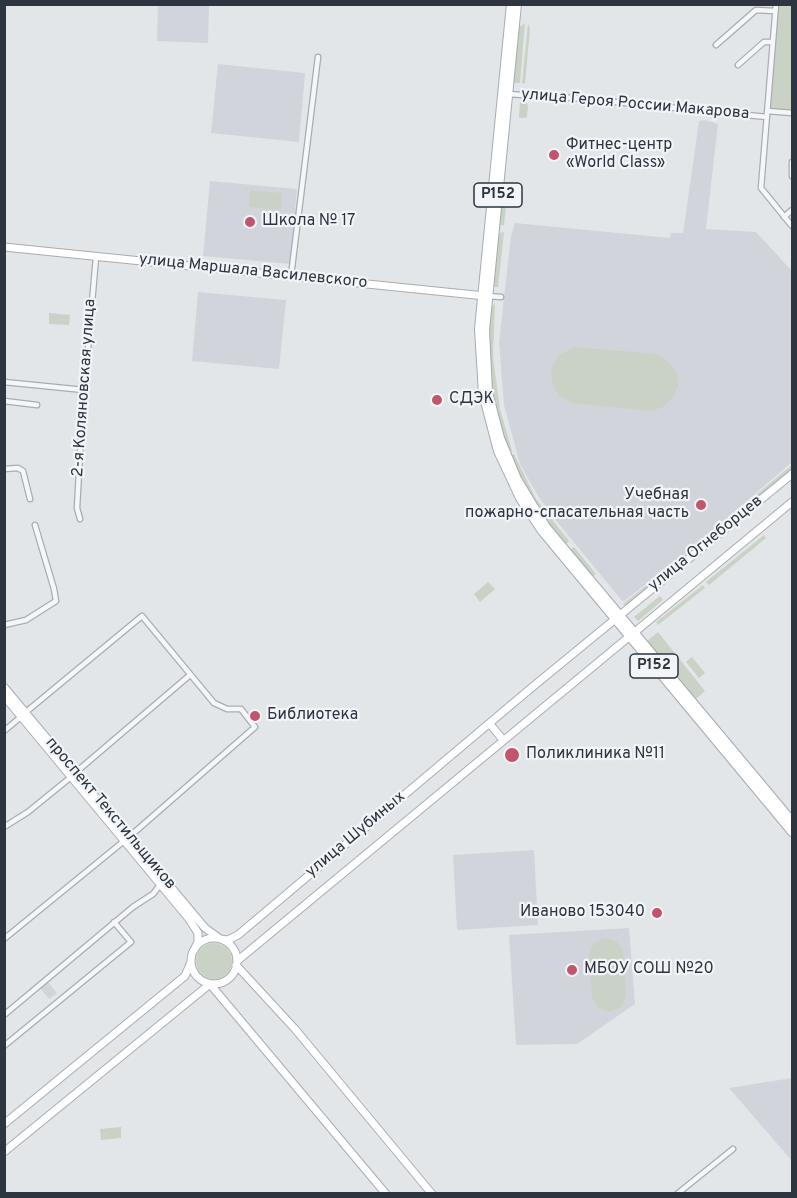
<!DOCTYPE html>
<meta charset="utf-8">
<style>
body{margin:0}
#map{position:relative;width:797px;height:1198px;overflow:hidden;background:#e3e6e9;font-family:Overpass,sans-serif}
canvas{display:block}
.frame{position:absolute;inset:0;border:6px solid #2c3540;pointer-events:none}
</style>
<div id="map">
<canvas width="797" height="1198"></canvas>
<div class="frame"></div>
</div>
<script>
const g = document.querySelector('canvas').getContext('2d');
g.lineJoin = 'round';
function fill(path, color) { g.fillStyle = color; g.fill(path, 'evenodd'); }
const poly = rows => new Path2D(rows.map(r => 'M' + r).join(''));
function trace(path, color, width, dash) { g.strokeStyle = color; g.lineWidth = width; g.lineCap = dash ? 'butt' : 'round'; g.setLineDash(dash || []); g.stroke(path); }
function write(font, color, halo, rows, align = 'center') {
  g.font = font + ' Overpass,sans-serif'; g.lineWidth = 4.5; g.setLineDash([]); g.textBaseline = 'middle'; g.strokeStyle = halo; g.fillStyle = color; for (const [text, x, y, turn = 0] of rows) {
    g.save(); g.translate(x, y); g.rotate((+turn || 0) * Math.PI / 180); g.textAlign = isNaN(turn) ? turn : align; if (halo) g.strokeText(text, 0, 0); g.fillText(text, 0, 0); g.restore();
  }
}
const built = poly([
 [158,5,209,5,208,43,157,41],
 [218,64,305,73,299,142,211,133],
 [705,120,718,124,706,229,756,232,792,271,792,462,690,550,623,602,558,523,538,496,520,464,504,405,499,342,511,236,515,223,670,238,671,233,683,233,699,121],
 [210,181,297,189,290,264,203,256],
 [198,292,286,300,279,369,192,361],
 [534,850,538,925,457,930,453,855],
 [629,928,635,1004,577,1044,516,1045,509,935],
 [48,982,57,993,49,999,40,988],
 [792,1078,792,1161,729,1088]
]);
const green = poly([
 [776,5,792,5,792,112,769,110],
 [525,23,520,83,513,83,519,27],
 [528,23,530,29,525,84,522,83],
 [520,102,527,103,528,106,527,117,525,118,519,118],
 [250,190,282,193,281,210,249,207],
 [502,195,507,196,504,225,499,225],
 [504,232,498,287,493,287,498,236,500,233],
 [495,303,493,357,500,409,512,451,508,453,491,384,489,328,491,308],
 [49,313,70,315,69,325,49,324],
 [575,347,656,354,662,357,672,366,677,374,678,386,674,396,663,407,651,411,574,403,566,400,559,395,553,386,551,376,552,367,559,355],
 [514,454,536,499,569,541,566,544,543,516,524,488,510,456],
 [792,465,792,469,747,507,745,504],
 [764,535,766,538,709,585,706,582],
 [707,537,709,540,626,607,623,604],
 [574,547,596,574,592,577,570,550],
 [488,582,495,589,480,602,474,594],
 [703,585,705,588,658,625,656,622],
 [660,596,663,600,638,621,634,617],
 [658,632,705,691,694,701,646,642],
 [692,657,705,673,699,678,686,662],
 [605,938,617,942,623,951,626,996,621,1007,610,1012,598,1008,592,998,589,954,594,943],
 '196 961a18 18 0 1 1 36 0a18 18 0 1 1-36 0Z',
 [121,1127,121,1138,101,1140,100,1129]
]);
const street = poly([
 [776,4,761,188,792,226],
 [716,45,756,10,775,11],
 [738,65,764,42,773,42],
 [507,94,574,98,767,117],
 [767,111,792,113],
 [792,162,792,176],
 [784,217,792,210],
 [291,276,318,57],
 [487,296,501,297],
 [4,382,84,390],
 [4,401,37,405],
 [4,469,18,468,23,471,30,499],
 [80,519,77,508,82,418,96,257],
 [4,625,26,620,56,601,54,589,35,525],
 [26,712,142,616,214,703,227,709,241,709,255,727,129,837],
 [4,731,22,716],
 [75,773,190,675],
 [4,827,28,812,71,777],
 [4,939,124,841],
 [4,1015,133,907,153,894,160,885],
 [4,1046,131,942,114,922],
 [677,1194,733,1149]
]);
const secondary = poly([
 [4,247,485,296],
 [4,687,205,928,219,938],
 [4,696,189,919,198,933,198,942,195,948],
 [490,724,503,740],
 '191 961a23 23 0 1 1 46 0a23 23 0 1 1-46 0Z',
 [220,939,228,940,238,935,530,689,792,474],
 [237,961,792,502],
 [236,965,295,1029,432,1194],
 [210,984,386,1194],
 [4,1124,185,976,191,962],
 [4,1152,210,984]
]);
const primary = poly([
 [511,4,479,329,483,394,498,451,520,498,542,531,792,832],
 [517,4,485,330,488,392,500,438,517,479,546,527,792,821]
]);
const markers = [
 [554,155,6,"#c1556c"],
 [250,222,6,"#c1556c"],
 [437,400,6,"#c1556c"],
 [701,505,6,"#c1556c"],
 [255,716,6,"#c1556c"],
 [512,755,8,"#c1556c"],
 [657,913,6,"#c1556c"],
 [572,970,6,"#c1556c"]
];
const shields = [
 [498,195,48],
 [654,666,48]
];
const shieldNames = [
 ["Р152",498,195],
 ["Р152",654,666]
];
const streetNames = [
 ["улица Героя России Макарова",635,105,5],
 ["улица Маршала Василевского",253,272,6],
 ["2-я Коляновская улица",85,388,-86],
 ["улица Огнеборцев",706,544,-39],
 ["проспект Текстильщиков",110,814,50],
 ["улица Шубиных",356,835,-40]
];
const poiNames = [
 ["Фитнес-центр",566,146],
 ["«World Class»",566,164],
 ["Школа № 17",262,222],
 ["СДЭК",449,400],
 ["Учебная",689,496,"right"],
 ["пожарно-спасательная часть",689,514,"right"],
 ["Библиотека",267,716],
 ["Поликлиника №11",526,755],
 ["Иваново 153040",645,913,"right"],
 ["МБОУ СОШ №20",584,970]
];
fill(built, '#d1d5db');
fill(green, '#c9d2c4');
trace(street, '#a8adb3', 7);
trace(secondary, '#a8adb3', 9);
trace(primary, '#a3abb4', 10);
trace(street, '#f5f6f8', 4.5);
trace(secondary, '#fff', 7);
trace(primary, '#fff', 8);
for (const [x, y, r, color] of markers) { const dot = new Path2D(); dot.arc(x, y, r, 0, 2 * Math.PI); g.fillStyle = color; g.fill(dot); trace(dot, '#f2f4f7', 2); }
for (const [x, y, w] of shields) { const box = new Path2D(); box.roundRect(x - w / 2, y - 12, w, 24, 4.5); g.fillStyle = '#f2f4f7'; g.fill(box); trace(box, '#2c3540', 1.5); }
write('bold 15px', '#2c3540', null, shieldNames);
write('16px', '#2c3540', '#f2f4f7', streetNames);
write('16px', '#2c3540', '#f2f4f7', poiNames, 'left');
</script>
